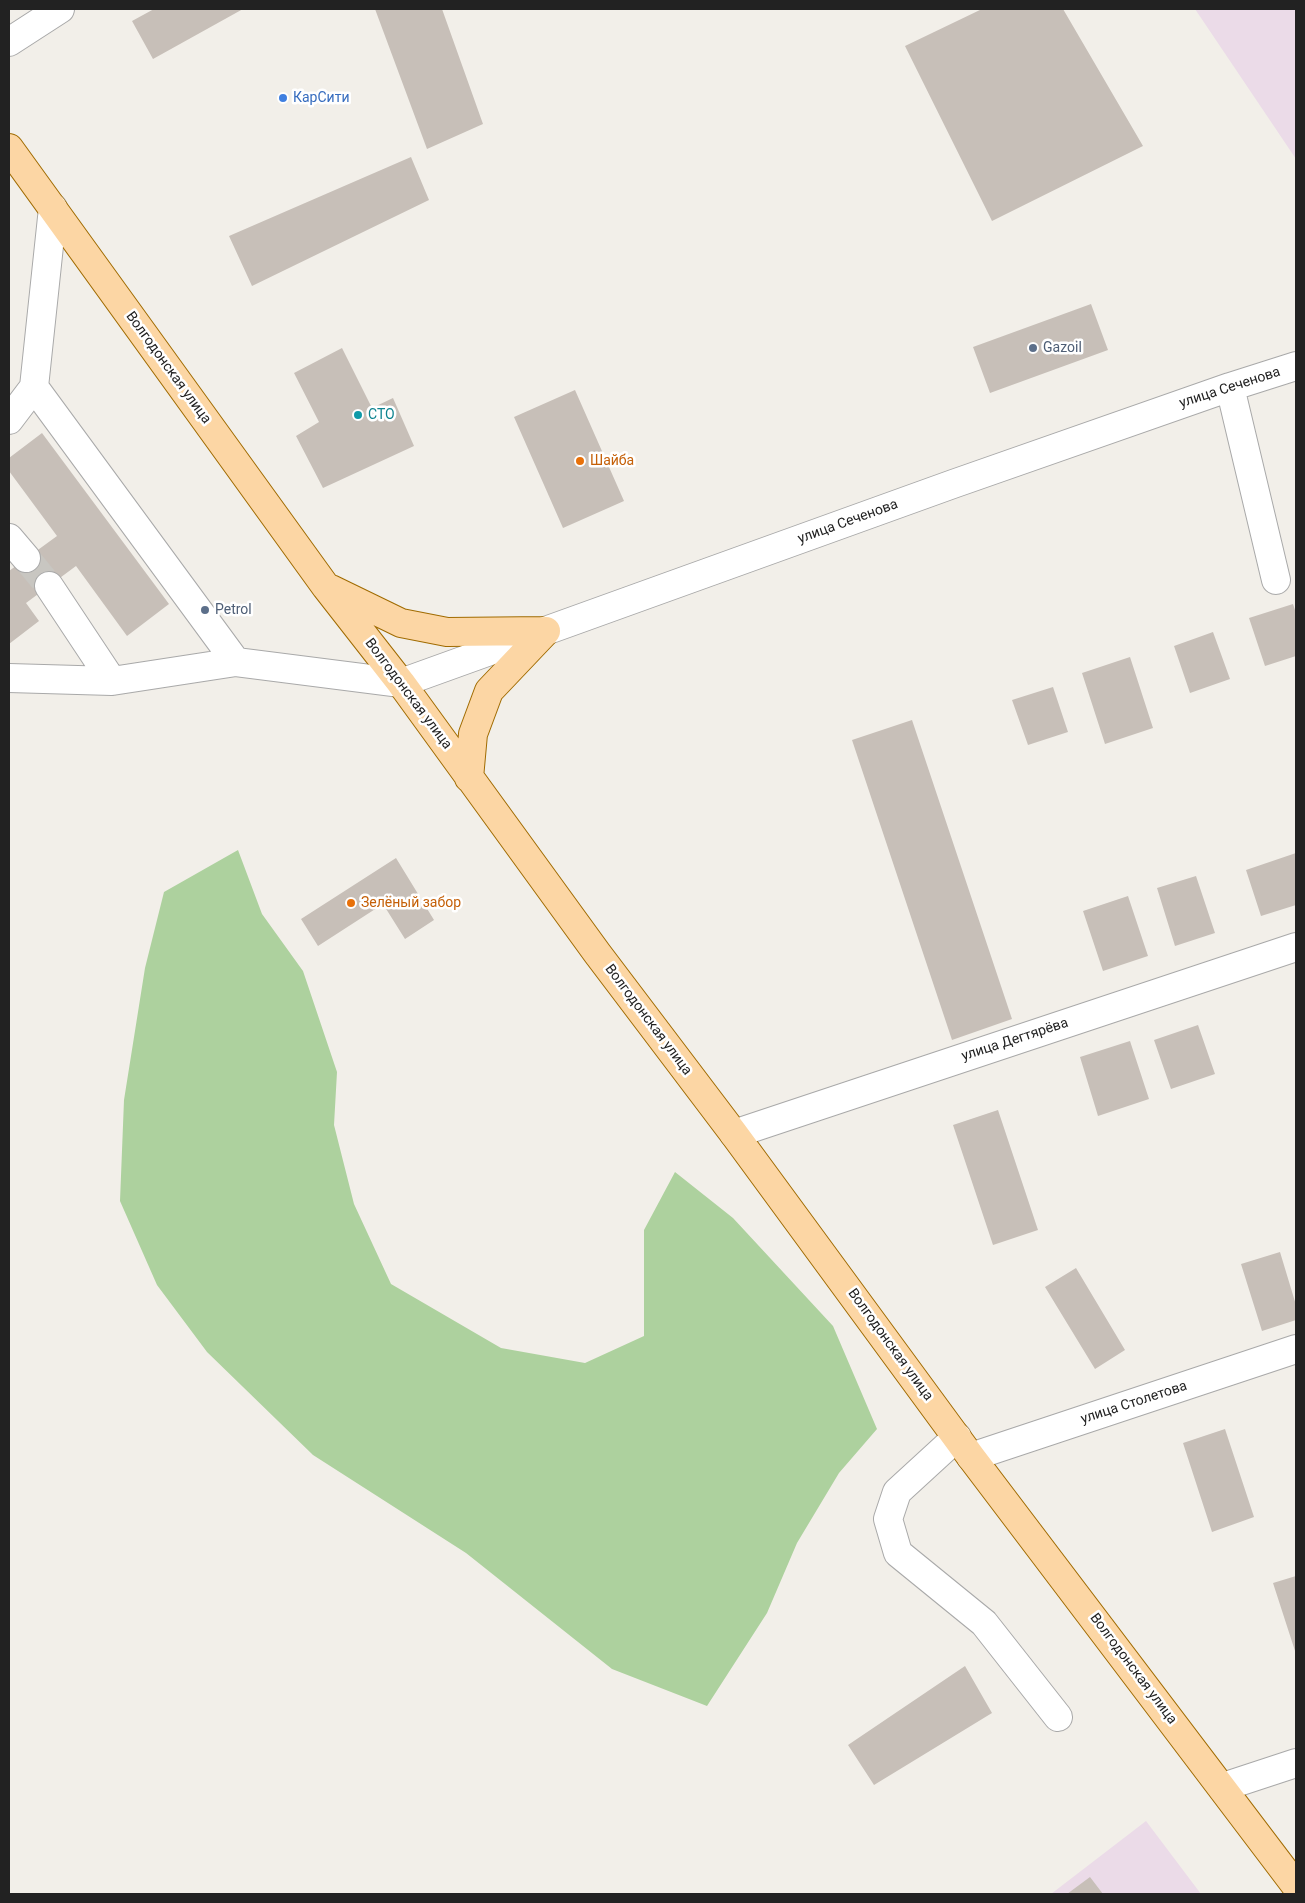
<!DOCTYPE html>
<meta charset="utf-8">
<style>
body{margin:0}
#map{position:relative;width:1305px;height:1903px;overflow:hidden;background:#f2efe9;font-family:Roboto,sans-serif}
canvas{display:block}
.frame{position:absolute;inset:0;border:10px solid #222;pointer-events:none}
</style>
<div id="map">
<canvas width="1305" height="1903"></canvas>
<div class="frame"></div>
</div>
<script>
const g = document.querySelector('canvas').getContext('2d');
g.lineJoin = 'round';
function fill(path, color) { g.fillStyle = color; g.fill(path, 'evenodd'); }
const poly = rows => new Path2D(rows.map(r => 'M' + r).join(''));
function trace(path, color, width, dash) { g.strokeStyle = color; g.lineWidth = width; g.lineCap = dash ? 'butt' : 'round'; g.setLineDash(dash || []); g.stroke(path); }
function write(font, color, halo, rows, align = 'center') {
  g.font = font + ' Roboto,sans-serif'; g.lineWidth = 5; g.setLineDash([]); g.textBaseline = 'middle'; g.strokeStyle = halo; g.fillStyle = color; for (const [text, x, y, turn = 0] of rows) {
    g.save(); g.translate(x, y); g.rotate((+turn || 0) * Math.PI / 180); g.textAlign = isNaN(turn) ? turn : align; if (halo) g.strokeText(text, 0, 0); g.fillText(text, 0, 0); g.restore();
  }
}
const industrial = poly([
 [1195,9,1296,9,1296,159],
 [1146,1821,1201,1894,1051,1894]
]);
const forest = poly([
 [238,850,262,914,303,971,337,1072,334,1125,354,1204,391,1284,501,1348,585,1363,644,1336,644,1230,675,1172,733,1218,833,1326,877,1429,839,1473,797,1543,767,1613,707,1706,612,1669,466,1553,313,1455,207,1352,157,1285,120,1201,124,1100,145,968,164,892]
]);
const building = poly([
 [154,9,243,9,153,59,132,21],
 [375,9,442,9,483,124,427,149],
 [982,9,1063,9,1143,146,992,221,905,46],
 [411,157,429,200,252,286,229,236],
 [1091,304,1108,350,990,393,973,347],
 [342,348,372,408,393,398,414,446,323,488,296,436,319,422,294,373],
 [575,390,624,501,563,528,514,417],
 [42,433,169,604,127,636,76,566,26,603,39,621,9,644,9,571,57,536,9,471,9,458],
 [1293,604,1296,613,1296,656,1265,666,1249,618],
 [1213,632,1230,679,1190,693,1174,646],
 [1130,657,1153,728,1105,744,1082,673],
 [1053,687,1068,732,1028,745,1012,700],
 [912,720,1012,1019,952,1040,852,740],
 [1296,853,1296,905,1261,916,1246,870],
 [396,858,434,920,405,939,383,904,318,946,301,919],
 [1196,876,1215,933,1175,946,1157,888],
 [1128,896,1148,956,1103,971,1083,911],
 [1198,1025,1215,1074,1171,1089,1154,1040],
 [1130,1041,1149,1099,1098,1116,1080,1057],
 [998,1110,1038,1230,993,1245,953,1125],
 [1280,1252,1296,1305,1296,1320,1262,1331,1241,1264],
 [1076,1268,1125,1350,1095,1369,1045,1287],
 [1225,1429,1254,1517,1212,1532,1183,1443],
 [1296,1576,1296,1654,1273,1583],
 [965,1666,992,1713,874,1785,848,1745],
 [1090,1877,1103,1894,1067,1894]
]);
const minorTunnel = poly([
 [26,558,49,586]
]);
const minor = poly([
 [9,42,60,9],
 [53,208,34,387,236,662,401,683,953,484,1230,387,1296,366],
 [1230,387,1276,580],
 [9,420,34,387],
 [9,538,26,558],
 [49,586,112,681],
 [9,678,112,681,236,662],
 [734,1134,1296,947],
 [957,1437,897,1492,888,1519,898,1553,984,1623,1058,1717],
 [971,1457,1296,1349],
 [1223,1787,1296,1763]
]);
const major = poly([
 [9,148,326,587,401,683,597,953,734,1134,971,1457,1296,1886],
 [331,589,401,623,447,632,546,631],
 [469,778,473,734,489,691,546,631]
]);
const markers = [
 [283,98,5,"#3f7fe0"],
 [1033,348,5,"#5c6f8a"],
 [358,415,5,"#0f9aa8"],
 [580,461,5,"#e8710a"],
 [205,610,5,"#5c6f8a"],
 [351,903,5,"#e8710a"]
];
const shopNames = [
 ["КарСити",293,98]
];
const serviceNames = [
 ["Gazoil",1043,348],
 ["Petrol",215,610]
];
const streetNames = [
 ["Волгодонская улица",168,368,54],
 ["улица Сеченова",1230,388,-18],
 ["улица Сеченова",848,522,-20],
 ["Волгодонская улица",408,694,53],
 ["Волгодонская улица",648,1020,53],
 ["улица Дегтярёва",1015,1040,-18],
 ["Волгодонская улица",890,1345,54],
 ["улица Столетова",1134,1403,-18],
 ["Волгодонская улица",1133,1669,53]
];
const cultureNames = [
 ["СТО",368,415]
];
const foodNames = [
 ["Шайба",590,461],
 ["Зелёный забор",361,903]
];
fill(industrial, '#ebdbe8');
fill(forest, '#add19e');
fill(building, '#c7bfb8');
trace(minorTunnel, '#c8c6c1', 28, [28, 14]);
trace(minor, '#a9a9a9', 30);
trace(major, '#a06b00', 30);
trace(minor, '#fff', 28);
trace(major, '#fcd6a4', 28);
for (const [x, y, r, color] of markers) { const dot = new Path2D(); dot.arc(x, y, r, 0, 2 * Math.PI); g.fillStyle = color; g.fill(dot); trace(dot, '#fff', 2); }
write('14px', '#366cbe', '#fff', shopNames, 'left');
write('14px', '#4e5e75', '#fff', serviceNames, 'left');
write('14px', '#222', '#fff', streetNames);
write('14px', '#0d838f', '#fff', cultureNames, 'left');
write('14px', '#c56008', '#fff', foodNames, 'left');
</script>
